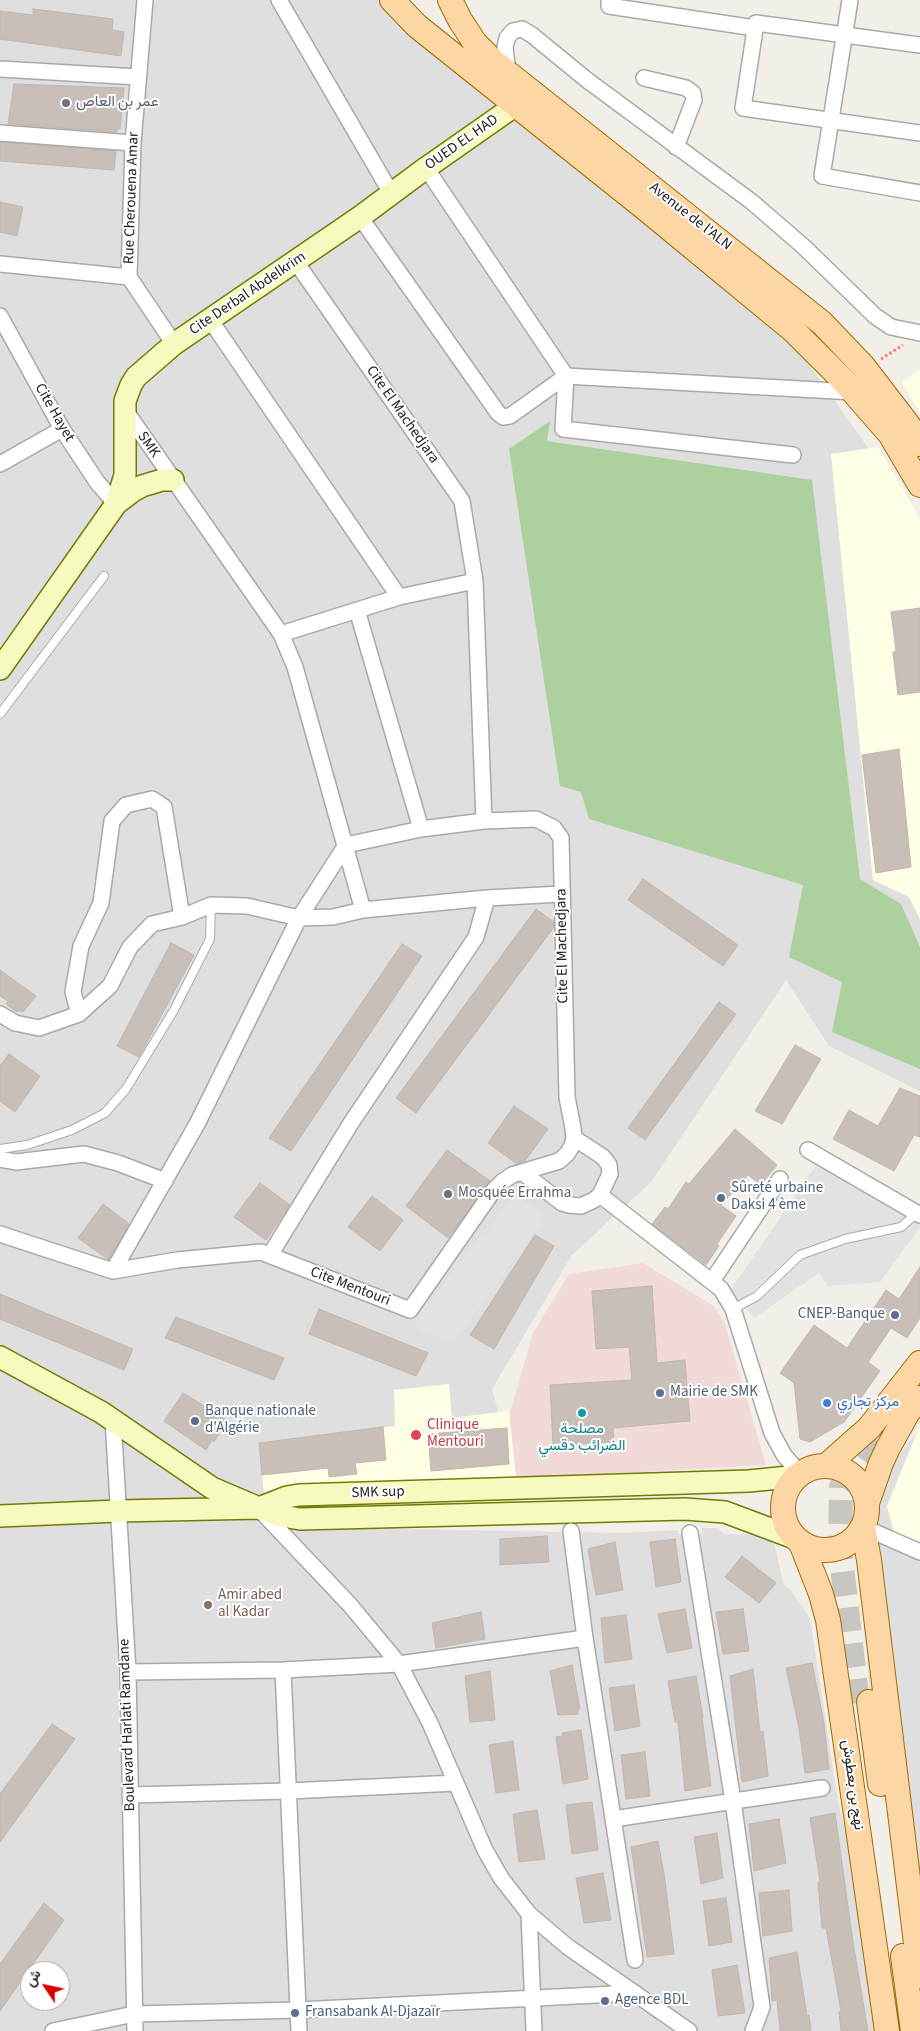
<!DOCTYPE html>
<meta charset="utf-8">
<style>
body{margin:0}
#map{position:relative;width:920px;height:2031px;overflow:hidden;background:#f2efe9;font-family:"Source Sans 3",Vazirmatn,sans-serif}
canvas{display:block}
.north{position:absolute;left:20px;top:1961px;width:50px;height:50px;box-sizing:border-box;background:#fff;border:1px solid #a7a7a7;border-radius:50%;rotate:304deg;font-size:14px;font-weight:700;line-height:20px;text-align:center;color:#222}
.north::after{content:'';display:block;margin:auto;width:18px;height:22px;background:#d40000;clip-path:polygon(50% 0,100% 100%,50% 72%,0 100%)}
</style>
<div id="map">
<canvas width="920" height="2031"></canvas>
<div class="north">ش</div>
</div>
<script>
const g = document.querySelector('canvas').getContext('2d');
g.lineJoin = 'round';
function fill(path, color) { g.fillStyle = color; g.fill(path, 'evenodd'); }
const poly = rows => new Path2D(rows.map(r => 'M' + r).join(''));
function trace(path, color, width, dash) { g.strokeStyle = color; g.lineWidth = width; g.lineCap = dash ? 'butt' : 'round'; g.setLineDash(dash || []); g.stroke(path); }
function write(font, color, halo, rows, align = 'center') {
  g.font = font + ' "Source Sans 3",Vazirmatn,sans-serif'; g.lineWidth = 4; g.setLineDash([]); g.textBaseline = 'middle'; g.strokeStyle = halo; g.fillStyle = color; for (const [text, x, y, turn = 0] of rows) {
    g.save(); g.translate(x, y); g.rotate((+turn || 0) * Math.PI / 180); g.textAlign = isNaN(turn) ? turn : align; if (halo) g.strokeText(text, 0, 0); g.fillText(text, 0, 0); g.restore();
  }
}
const residential = poly([
 [0,0,390,0,798,349,920,521,920,1091,829,1046,786,980,651,1182,572,1255,492,1389,516,1479,261,1508,402,1529,624,1533,678,1530,678,1534,702,1534,702,1528,718,1528,725,1534,772,1535,784,1585,790,1589,810,1618,838,1802,876,1954,882,2031,0,2031],
 [30,1971,60,1971,60,2001,30,2001],
 [920,1428,920,2003,872,1709,853,1517]
]);
const commercial = poly([
 [643,1263,714,1306,725,1324,766,1465,516,1479,509,1416,533,1333,569,1274]
]);
const education = poly([
 [920,369,920,413,902,382],
 [878,447,920,519,920,919,909,897,873,880,831,454],
 [449,1384,452,1418,509,1411,516,1479,264,1494,259,1443,395,1426,394,1390],
 [920,1425,920,1546,895,1536,887,1506]
]);
const forest = poly([
 [550,421,547,441,812,480,860,879,901,904,920,947,920,1069,832,1032,842,982,789,957,803,885,589,819,581,792,560,786,509,449]
]);
const parking = poly([
 [817,1164,920,1223,920,1227,880,1282,828,1286,819,1273,754,1318,731,1289],
 [515,1195,546,1217,452,1345,410,1325]
]);
const building = poly([
 [33,9,113,19,112,30,124,32,121,56,0,39,0,11,33,15,33,9],
 [14,84,124,88,120,129,117,128,117,132,8,124,14,84],
 [0,142,116,151,114,170,0,161,0,142],
 [0,202,23,207,17,236,0,232,0,202],
 [920,608,920,692,898,695,893,652,896,651,891,612,920,608],
 [899,749,911,867,876,873,862,755,899,749],
 [643,879,738,945,723,966,628,900,643,879],
 [536,909,554,922,554,927,416,1113,396,1098,536,909],
 [171,943,194,955,139,1057,117,1046,171,943],
 [402,944,422,956,291,1151,269,1138,402,944],
 [0,970,36,996,23,1012,19,1010,17,1012,6,1004,8,1001,0,996,0,970],
 [719,1002,736,1014,645,1140,628,1128,719,1002],
 [795,1045,821,1059,782,1124,755,1111,795,1045],
 [9,1054,40,1076,15,1112,0,1101,0,1066,9,1054],
 [900,1088,920,1096,920,1137,914,1135,894,1171,833,1139,849,1110,878,1126,900,1088],
 [514,1106,548,1129,525,1161,517,1164,488,1143,514,1106],
 [735,1129,777,1165,761,1185,748,1175,721,1205,736,1216,717,1244,719,1246,706,1265,652,1224,665,1207,668,1209,686,1182,689,1184,735,1129],
 [447,1150,490,1181,448,1238,406,1206,447,1150],
 [260,1183,290,1205,266,1240,234,1217,260,1183],
 [372,1196,403,1220,380,1251,348,1227,372,1196],
 [103,1204,129,1224,109,1260,78,1238,103,1204],
 [535,1235,554,1246,494,1349,470,1335,535,1235],
 [920,1267,920,1318,907,1338,891,1328,868,1362,880,1371,844,1422,810,1442,800,1439,794,1383,780,1373,814,1325,847,1348,886,1290,899,1299,920,1267],
 [652,1286,657,1363,685,1360,690,1421,613,1428,614,1442,553,1445,550,1385,632,1380,629,1347,596,1349,592,1291,652,1286],
 [0,1294,133,1349,124,1370,0,1319,0,1294],
 [319,1309,428,1353,416,1376,309,1334,319,1309],
 [176,1317,284,1358,274,1380,165,1338,176,1317],
 [183,1393,227,1420,214,1442,212,1440,206,1450,164,1421,183,1393],
 [383,1427,386,1460,355,1463,357,1474,329,1477,328,1468,262,1475,259,1443,383,1427],
 [507,1428,509,1464,431,1471,428,1434,507,1428],
 [547,1536,549,1562,500,1565,500,1539,547,1536],
 [675,1539,681,1582,656,1587,650,1542,675,1539],
 [615,1542,623,1590,596,1595,588,1549,615,1542],
 [742,1556,776,1583,759,1603,725,1577,742,1556],
 [685,1609,692,1648,667,1653,658,1614,685,1609],
 [743,1609,749,1651,723,1654,716,1612,743,1609],
 [481,1612,485,1639,436,1648,432,1623,481,1612],
 [626,1615,632,1659,605,1663,601,1618,626,1615],
 [812,1663,824,1723,829,1769,805,1773,799,1728,786,1668,812,1663],
 [572,1665,580,1709,578,1709,578,1714,558,1715,550,1671,572,1665],
 [753,1669,760,1732,763,1731,768,1776,742,1782,730,1676,753,1669],
 [490,1671,495,1720,470,1722,465,1676,490,1671],
 [696,1676,703,1717,702,1717,711,1786,685,1791,678,1722,675,1722,668,1681,696,1676],
 [634,1685,640,1726,615,1731,609,1688,634,1685],
 [52,1724,75,1739,0,1842,0,1794,52,1724],
 [581,1730,588,1779,563,1784,556,1737,563,1736,562,1733,581,1730],
 [513,1741,519,1790,496,1793,489,1745,513,1741],
 [645,1752,650,1796,626,1799,621,1755,645,1752],
 [592,1802,598,1850,572,1854,566,1805,592,1802],
 [537,1810,545,1859,519,1862,513,1814,537,1810],
 [835,1813,853,1942,868,2031,841,2031,839,2012,841,2011,826,1928,822,1928,818,1882,820,1881,810,1818,835,1813],
 [779,1819,786,1863,754,1871,749,1824,779,1819],
 [717,1833,723,1878,701,1884,694,1837,717,1833],
 [658,1841,665,1880,674,1954,647,1957,631,1847,658,1841],
 [603,1873,611,1920,584,1923,576,1878,603,1873],
 [789,1890,792,1931,763,1936,759,1893,789,1890],
 [726,1898,732,1942,709,1946,703,1901,726,1898],
 [44,1903,64,1920,0,2011,0,1964,44,1903],
 [797,1952,807,2016,809,2015,811,2031,780,2031,777,2000,772,2001,769,1958,797,1952],
 [737,1965,745,2013,718,2016,712,1970,737,1965]
]);
const primaryTunnel = poly([
 [898,1413,920,1384],
 [858,1703,840,1550,841,1487,855,1463,889,1419]
]);
const path = poly([
 [881,359,903,345]
]);
const service = poly([
 [0,714,104,576],
 [0,1149,27,1145,72,1130,105,1113,126,1089,174,1010,210,939,211,905],
 [733,1309,757,1296,800,1255,845,1239,901,1227,917,1213]
]);
const minor = poly([
 [279,0,391,193],
 [609,0,609,6,755,28],
 [850,0,822,176,920,193],
 [920,45,756,23,743,108,920,133],
 [0,69,138,77],
 [508,73,505,47,507,38,513,31,522,29,532,35,587,80,752,202,804,247,875,316,891,327,920,333],
 [644,78,686,88,693,93,694,100,676,147],
 [0,133,133,143],
 [360,217,498,413,503,417,510,416,566,376,426,168],
 [296,262,462,501,475,581,484,821],
 [0,264,129,277],
 [129,277,133,143,145,0],
 [129,277,174,344],
 [0,316,62,429,97,482,116,504],
 [211,321,399,597],
 [125,410,281,634,295,667,363,910],
 [793,455,563,429,566,376,854,392],
 [0,464,62,429],
 [357,610,421,829],
 [281,634,399,597,475,581],
 [0,1014,15,1023,39,1028,79,1014,110,986,130,947,152,924,182,917,211,905,247,906,299,918,333,917,363,910,487,898,561,894],
 [79,1014,73,992,81,946,101,903,112,821,126,805,152,799,164,807,182,917],
 [808,1150,920,1215],
 [0,1159,16,1162,84,1154,118,1163,165,1181],
 [522,1172,562,1203,568,1205,581,1206,594,1200,600,1195,610,1174,609,1165,603,1157,574,1138],
 [600,1195,721,1289,733,1309,772,1433,784,1455,800,1474],
 [0,1234,113,1271,177,1260,261,1252,410,1310,493,1191,502,1182,512,1175,559,1161,567,1154,572,1146,574,1138,573,1128,567,1097,561,838,554,828,536,819,484,821,421,829,346,845,299,918,197,1124,113,1271],
 [270,1255,351,1123,476,937,487,898],
 [712,1281,780,1179],
 [113,1419,128,1672,135,2031],
 [261,1511,350,1605,399,1664,430,1723,485,1850,501,1878,529,1914,568,1947,689,2031],
 [863,1527,920,1552],
 [571,1531,585,1638,635,1960],
 [690,1533,733,1801,762,2007,753,2031],
 [283,1670,299,2031],
 [128,1672,283,1670,399,1664,585,1638],
 [130,1795,289,1791,456,1783],
 [613,1819,822,1788],
 [529,1914,534,2031],
 [53,2031,134,2014,299,2010,635,1993]
]);
const secondary = poly([
 [116,504,133,491,142,486,162,480,173,480],
 [0,669,116,504,125,475,125,401,131,385,136,377,174,344,360,217,426,168,516,105,524,91],
 [0,1357,101,1412,212,1488,259,1508,287,1497,299,1495,749,1481,799,1476],
 [0,1516,118,1511,259,1508,282,1516,300,1519,685,1509,725,1512,797,1539]
]);
const primary = poly([
 [392,0,417,26,646,209,794,331,843,380,890,434,920,485],
 [450,0,460,20,475,43,495,63,822,323,863,366,909,426,920,444],
 [826,1466,869,1428,920,1363],
 '783 1508a42 42 0 1 1 84 0a42 42 0 1 1-84 0Z',
 [867,1503,881,1463,888,1448,908,1412,920,1398],
 [863,1527,869,1560,920,1976],
 [801,1543,821,1594,828,1620,887,2031],
 [869,1702,880,1784],
 [903,1956,913,2031]
]);
const markers = [
 [66,103,5,"#6b7280"],
 [448,1194,5,"#6b7280"],
 [721,1198,5,"#5c6f8a"],
 [895,1315,5,"#5c6f8a"],
 [660,1393,5,"#5c6f8a"],
 [827,1403,5,"#3f7fe0"],
 [582,1413,5,"#0f9aa8"],
 [195,1421,5,"#5c6f8a"],
 [416,1435,6,"#e0444e"],
 [208,1605,5,"#8d6e63"],
 [605,2001,5,"#5c6f8a"],
 [295,2013,5,"#5c6f8a"]
];
const worshipNames = [
 ["عمر بن العاص",76,103],
 ["Mosquée Errahma",458,1194]
];
const streetNames = [
 ["OUED EL HAD",462,143,-35],
 ["Rue Cherouena Amar",132,198,-88],
 ["Avenue de l'ALN",690,217,38],
 ["Cite Derbal Abdelkrim",248,294,-34],
 ["Cite Hayet",54,413,60],
 ["Cite El Machedjara",402,415,55],
 ["SMK",148,445,55],
 ["Cite El Machedjara",563,946,-91],
 ["Cite Mentouri",350,1287,21],
 ["SMK sup",378,1493,-2],
 ["Boulevard Harlati Ramdane",128,1725,-92],
 ["نهج بن بعطوش",852,1785,82]
];
const serviceNames = [
 ["Sûreté urbaine",731,1189],
 ["Daksi 4 ème",731,1206],
 ["CNEP-Banque",885,1315,"right"],
 ["Mairie de SMK",670,1393],
 ["Banque nationale",205,1412],
 ["d'Algérie",205,1429],
 ["Agence BDL",615,2001],
 ["Fransabank Al-Djazaïr",305,2013]
];
const shopNames = [
 ["مركز تجاري",837,1403]
];
const healthNames = [
 ["Clinique",427,1426],
 ["Mentouri",427,1443]
];
const cultureNames = [
 ["مصلحة",582,1430],
 ["الضرائب دقسي",582,1447]
];
const educationNames = [
 ["Amir abed",218,1596],
 ["al Kadar",218,1613]
];
fill(residential, '#e0dfdf');
fill(commercial, '#f2dad9');
fill(education, '#ffffe5');
fill(forest, '#add19e');
fill(parking, '#e2e2e2');
fill(building, '#c7bfb8');
trace(building, '#c4b6ab', 1);
trace(primaryTunnel, '#c8c6c1', 24, [24, 12]);
trace(service, '#a9a9a9', 10);
trace(minor, '#a9a9a9', 18);
trace(secondary, '#707d05', 24);
trace(primary, '#a06b00', 26);
trace(path, '#fa8072', 3, [2.5, 2.5]);
trace(service, '#fff', 8);
trace(minor, '#fff', 15);
trace(secondary, '#f7fabf', 21);
trace(primary, '#fcd6a4', 24);
for (const [x, y, r, color] of markers) { const dot = new Path2D(); dot.arc(x, y, r, 0, 2 * Math.PI); g.fillStyle = color; g.fill(dot); trace(dot, '#fff', 2); }
write('15px', '#5b616d', '#fff', worshipNames, 'left');
write('15px', '#222', '#fff', streetNames);
write('15px', '#4e5e75', '#fff', serviceNames, 'left');
write('15px', '#366cbe', '#fff', shopNames, 'left');
write('15px', '#be3a42', '#fff', healthNames, 'left');
write('15px', '#0d838f', '#fff', cultureNames);
write('15px', '#785e54', '#fff', educationNames, 'left');
</script>
